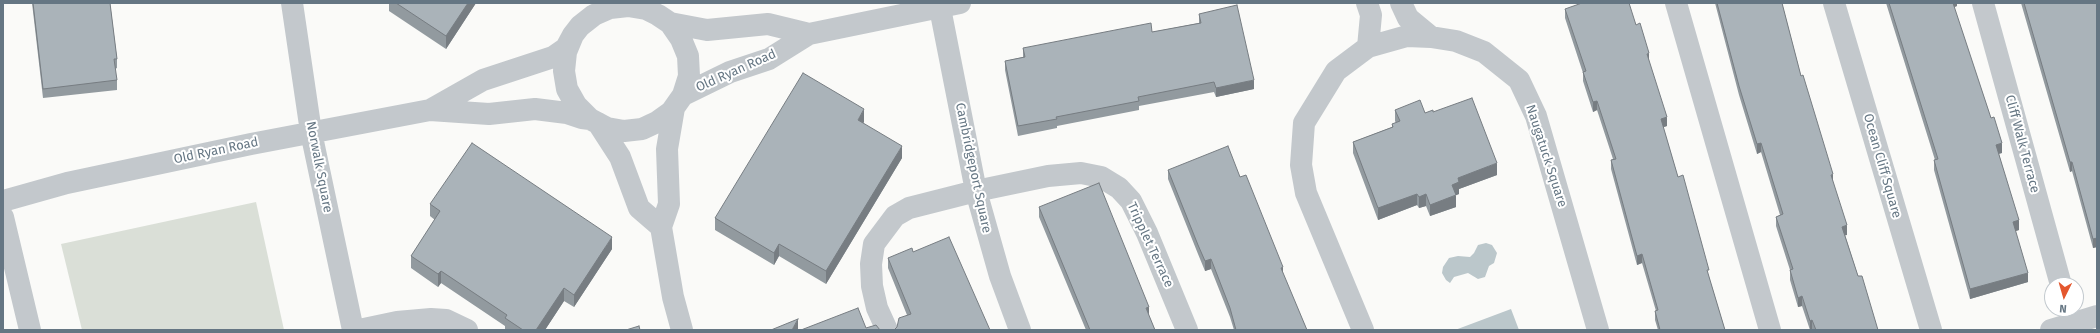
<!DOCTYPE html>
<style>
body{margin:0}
#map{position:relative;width:2100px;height:333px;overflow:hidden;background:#fafaf8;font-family:"Fira Sans",sans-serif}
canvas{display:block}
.frame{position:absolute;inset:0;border:4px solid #657683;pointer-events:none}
.north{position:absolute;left:2044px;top:277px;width:40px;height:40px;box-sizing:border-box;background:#fff;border:1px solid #c1c8cd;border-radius:50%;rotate:185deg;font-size:11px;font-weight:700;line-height:16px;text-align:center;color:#657683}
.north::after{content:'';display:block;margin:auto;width:14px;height:18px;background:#e4572e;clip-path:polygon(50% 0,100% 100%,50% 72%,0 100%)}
</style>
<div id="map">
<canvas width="2100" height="333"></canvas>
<div class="frame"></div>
<div class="north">N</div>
</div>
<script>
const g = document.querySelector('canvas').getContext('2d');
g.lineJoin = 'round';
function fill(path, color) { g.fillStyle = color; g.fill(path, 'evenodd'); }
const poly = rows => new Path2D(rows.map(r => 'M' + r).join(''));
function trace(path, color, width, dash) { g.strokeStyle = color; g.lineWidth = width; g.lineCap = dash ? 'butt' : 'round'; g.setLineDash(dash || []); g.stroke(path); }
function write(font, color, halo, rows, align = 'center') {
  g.font = font + ' "Fira Sans",sans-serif'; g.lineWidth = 4; g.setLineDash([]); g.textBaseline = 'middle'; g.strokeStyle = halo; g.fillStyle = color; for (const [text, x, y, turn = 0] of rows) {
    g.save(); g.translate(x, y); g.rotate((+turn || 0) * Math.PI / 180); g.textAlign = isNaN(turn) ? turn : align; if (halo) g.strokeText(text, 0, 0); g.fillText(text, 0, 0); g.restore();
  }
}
const green = poly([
 [256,202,284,330,82,330,61,244]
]);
const water = poly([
 [1486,243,1492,245,1497,253,1494,263,1489,266,1485,277,1478,279,1468,273,1454,277,1450,283,1446,280,1442,273,1443,267,1449,258,1458,256,1470,257,1474,253,1478,245],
 [1511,309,1519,330,1455,330]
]);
const minor = poly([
 [292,3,311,132,353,330],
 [939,3,976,191,1000,276,1020,330],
 [1367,3,1371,15,1368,47],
 [1401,3,1408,18,1431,37],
 [1676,3,1770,330],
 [1834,3,1931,330],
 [1983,3,2061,285],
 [670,23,707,30,768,24,809,34],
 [683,95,730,72,769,59,809,34,960,3],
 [674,108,667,149,669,204,661,227,673,297,682,330],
 [430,110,483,80,553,57,566,48,573,35,580,26,594,15,610,8,628,6,646,9,658,15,670,23,681,39,688,56,689,76,683,95,671,112,657,122,642,129,624,131,607,128,590,119,576,105,567,89,564,71,566,52,573,35],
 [598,123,620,157,639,208,661,227],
 [3,201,67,183,251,144,430,110,489,114,535,109,567,113,582,118,590,119],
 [3,217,30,330],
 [359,330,397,322,431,319,446,320,467,330],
 [887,330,877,308,872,286,871,264,874,244,895,216,909,208,976,191,1048,176,1081,173,1101,177,1119,188,1131,201,1147,233,1187,330],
 [1363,330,1306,193,1301,165,1304,123,1336,71,1368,47,1407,36,1431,37,1456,41,1484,52,1519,80,1536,116,1598,330],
 [2051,330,2097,316]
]);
const wall = poly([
 [32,3,110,3,117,59,117,68,115,69,117,80,117,90,43,98],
 [389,3,476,3,446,49,389,11],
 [1715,3,1782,3,1801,76,1833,182,1847,235,1845,235,1858,276,1878,330,1813,330,1812,329,1810,330,1802,306,1798,307,1790,280,1790,270,1776,226,1776,217,1780,215,1761,152,1757,154,1739,95],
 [1886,3,1957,3,1957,6,1954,7,2002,153,1999,154,2019,230,2015,231,2028,282,1970,299,1934,170,1934,160,1935,160],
 [2021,3,2097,3,2097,247,2093,248,2072,171,2070,172],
 [1565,9,1636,25,1649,62,1667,126,1663,127,1678,177,1709,277,1725,330,1658,330,1655,320,1655,311,1656,311,1642,263,1637,265,1611,169,1611,160,1613,159,1597,110,1593,112,1583,81,1583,73,1565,18],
 [1199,14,1254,89,1216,97,1214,92,1139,106,1139,110,1057,126,1057,128,1018,136,1005,70,1005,61,1023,57,1023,48,1152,32,1199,23],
 [1395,110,1425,113,1433,112,1497,175,1459,189,1459,194,1455,195,1456,207,1430,216,1426,206,1419,208,1417,205,1378,220,1353,153,1353,142,1392,127,1392,124,1396,123,1395,121],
 [864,122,863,123,902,158,826,284,779,256,774,265,715,230,715,218],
 [1168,170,1240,177,1283,275,1307,330,1234,330,1230,317,1211,269,1205,271,1198,254,1168,179],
 [430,204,612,249,574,307,564,301,545,330,505,330,505,326,441,283,438,287,411,268,411,256,435,220,430,216],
 [1039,207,1149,316,1155,330,1086,330,1039,217],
 [913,252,990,330,897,327,907,315,888,268,888,258]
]);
const shadedWall = poly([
 [468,3,476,3,446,49,446,36],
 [1952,3,1957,3,1957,6,1952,8],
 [1649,53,1649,63,1647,54],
 [1254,80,1254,89,1216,97,1216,88],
 [1597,101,1597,110,1593,112,1593,102],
 [864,109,864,122,858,132,858,120],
 [1667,117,1667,126,1661,128,1661,119],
 [1761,143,1761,152,1757,154,1757,144],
 [2002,143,2002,153,1996,154,1996,145],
 [902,146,902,158,826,284,826,271],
 [2070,162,2072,162,2072,171,2070,172],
 [1497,163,1497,175,1459,189,1459,194,1452,197,1452,185,1458,178],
 [1833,174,1833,183,1831,175],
 [1417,194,1417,205,1378,220,1378,208],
 [1426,194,1426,206,1419,208,1419,197],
 [1456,195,1456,207,1430,216,1430,205],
 [2019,220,2019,230,2013,232,2013,222],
 [1847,225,1847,235,1842,236,1842,227],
 [612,237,612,249,574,307,574,295],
 [2097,238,2097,247,2093,248,2093,239],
 [779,244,779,256,774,265,774,253],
 [1642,254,1642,263,1637,265,1637,256],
 [1211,259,1211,269,1205,271,1205,261],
 [1283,267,1283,276,1281,268],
 [441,271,441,283,438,287,438,274],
 [2028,273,2028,282,1970,299,1970,289],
 [564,288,564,301,545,330,536,330],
 [1802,296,1802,306,1798,307,1798,298],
 [1149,307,1149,316,1146,308],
 [798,319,798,330,792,330],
 [1812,320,1812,329,1810,330,1810,321]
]);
const building = poly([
 [33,3,110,3,117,59,114,59,117,80,43,89,33,3],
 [396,3,468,3,446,36,396,3],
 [1582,3,1629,3,1636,25,1640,23,1649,53,1647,54,1667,117,1661,119,1678,177,1683,175,1709,270,1707,270,1725,330,1660,330,1655,311,1658,310,1642,254,1637,256,1611,160,1616,159,1597,101,1593,102,1583,72,1586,71,1565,9,1582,3],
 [1717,3,1782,3,1801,76,1803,75,1833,174,1831,175,1847,225,1842,227,1858,276,1862,276,1878,330,1816,330,1812,320,1810,321,1802,296,1798,298,1790,270,1793,269,1776,217,1783,214,1761,143,1757,144,1739,86,1717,3],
 [1889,3,1953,3,1991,118,1994,117,2002,143,1996,145,2019,220,2013,222,2028,273,1970,289,1934,160,1938,159,1889,3],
 [2024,3,2097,3,2097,238,2093,239,2072,162,2070,162,2024,3],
 [1237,5,1254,80,1216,88,1214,82,1138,97,1139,101,1056,117,1057,119,1018,126,1005,61,1025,57,1023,48,1151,23,1152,32,1201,23,1199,14,1237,5],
 [803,73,864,109,858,120,902,146,826,271,779,244,774,253,715,218,803,73],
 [1472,98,1497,163,1458,178,1459,182,1452,185,1456,195,1430,205,1426,194,1419,197,1417,194,1378,208,1353,142,1393,127,1392,124,1400,121,1395,110,1420,100,1425,113,1433,110,1433,112,1472,98],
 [472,143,612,237,574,295,564,288,536,330,523,330,505,318,507,315,441,271,438,274,411,256,440,211,430,204,472,143],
 [1228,146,1240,177,1246,175,1283,267,1281,268,1307,330,1236,330,1230,308,1211,259,1205,261,1198,245,1168,170,1228,146],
 [1099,183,1149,307,1146,308,1155,330,1090,330,1039,207,1099,183],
 [949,237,990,330,894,330,897,327,899,318,911,314,888,258,912,248,913,252,949,237],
 [858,308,866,328,876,325,880,330,801,330,858,308],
 [798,319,792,330,771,330,798,319],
 [639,326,640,330,626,330,639,326]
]);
const streetNames = [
 ["Old Ryan Road",736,71,-24],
 ["Cliff Walk Terrace",2022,144,75],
 ["Old Ryan Road",216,151,-12],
 ["Naugatuck Square",1546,156,72],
 ["Ocean Cliff Square",1882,166,74],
 ["Norwalk Square",319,167,79],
 ["Cambridgeport Square",973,168,78],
 ["Tripplet Terrace",1150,245,65]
];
fill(green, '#dadfd7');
fill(water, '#bbc7cb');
trace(minor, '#c3c8cc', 22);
fill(wall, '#929a9f');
fill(shadedWall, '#777d82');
fill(building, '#aab3b9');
trace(building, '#777d82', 1);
write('13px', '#657683', '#fff', streetNames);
</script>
